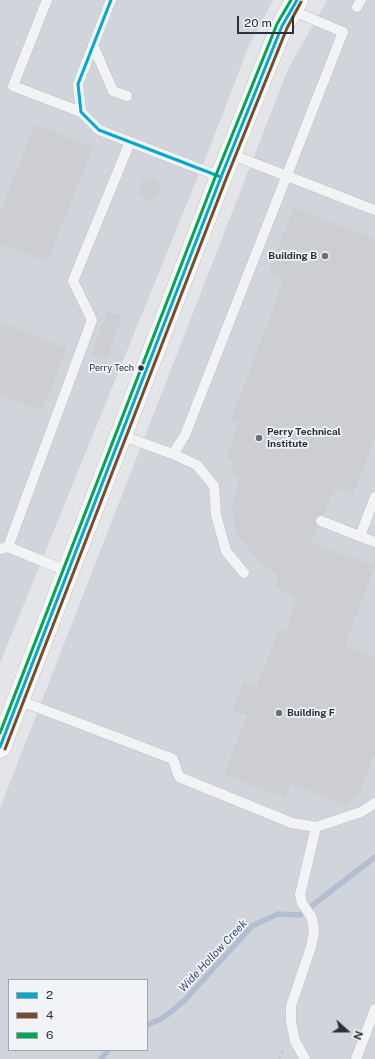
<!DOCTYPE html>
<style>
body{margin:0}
#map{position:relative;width:375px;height:1059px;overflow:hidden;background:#e4e5e8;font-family:"Public Sans",sans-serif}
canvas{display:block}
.legend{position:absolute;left:8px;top:979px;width:140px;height:72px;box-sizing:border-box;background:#f1f3f7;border:1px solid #a1a5ae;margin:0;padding:5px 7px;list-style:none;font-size:12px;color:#2a3041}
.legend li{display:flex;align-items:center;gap:8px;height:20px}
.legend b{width:20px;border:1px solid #a1a5ae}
.north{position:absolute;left:327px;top:1011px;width:40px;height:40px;-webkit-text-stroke:3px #f1f3f7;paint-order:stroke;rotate:111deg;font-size:11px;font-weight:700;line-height:16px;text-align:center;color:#2a3041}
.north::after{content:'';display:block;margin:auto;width:14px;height:18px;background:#2a3041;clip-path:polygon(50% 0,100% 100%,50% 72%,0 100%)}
.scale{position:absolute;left:237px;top:16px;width:57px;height:18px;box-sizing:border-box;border:2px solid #2a3041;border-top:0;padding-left:5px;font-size:12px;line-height:14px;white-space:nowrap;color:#2a3041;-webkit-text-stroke:3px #f1f3f7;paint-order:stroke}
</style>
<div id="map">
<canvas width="375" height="1059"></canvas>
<ul class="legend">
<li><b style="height:5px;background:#00a9ce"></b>2</li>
<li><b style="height:5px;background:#7a4b2a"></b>4</li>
<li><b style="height:5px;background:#00a651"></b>6</li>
</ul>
<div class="north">N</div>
<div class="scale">20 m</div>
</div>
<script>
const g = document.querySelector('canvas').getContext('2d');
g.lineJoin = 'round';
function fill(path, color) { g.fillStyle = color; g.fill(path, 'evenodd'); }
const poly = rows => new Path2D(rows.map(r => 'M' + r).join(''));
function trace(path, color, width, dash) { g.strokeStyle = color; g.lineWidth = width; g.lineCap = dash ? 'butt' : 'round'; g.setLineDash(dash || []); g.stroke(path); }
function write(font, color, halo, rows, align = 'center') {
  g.font = font + ' "Public Sans",sans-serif'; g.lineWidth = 3.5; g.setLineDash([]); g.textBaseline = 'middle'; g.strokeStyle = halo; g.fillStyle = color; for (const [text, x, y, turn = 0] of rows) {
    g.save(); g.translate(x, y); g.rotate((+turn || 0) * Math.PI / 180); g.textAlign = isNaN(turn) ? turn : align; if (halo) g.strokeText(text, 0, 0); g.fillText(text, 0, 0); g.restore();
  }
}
const built = poly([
 [0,0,273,0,248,48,210,147,0,663],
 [327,0,375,0,375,1059,0,1059,0,808,288,69],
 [9,980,147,980,147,1050,9,1050]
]);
const stream = poly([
 [147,1025,163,1018,184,1001,252,926,278,914,300,915,375,857],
 [101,1059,108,1050]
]);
const building = poly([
 [35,124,93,147,47,262,0,244,0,212],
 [154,178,161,187,157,198,145,200,138,191,143,180],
 [294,207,375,239,375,438,353,495,335,488,323,515,320,515,315,518,315,522,318,527,311,543,375,566,345,645,375,657,375,753,361,789,346,806,291,784,285,798,224,774,247,715,233,710,244,681,257,686,279,628,286,631,297,599,277,588,277,575,257,560,236,532,232,510,239,477,231,472,234,462,227,459,238,423,231,420,284,279,268,273],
 [107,311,122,316,107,359,92,354],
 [0,322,67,348,42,411,0,395]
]);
const path = poly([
 [279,1059,284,1049]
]);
const lane = poly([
 [47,0,13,86,81,112],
 [111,0,78,84,81,112,99,130,221,177],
 [357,7,361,0],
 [93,45,113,91,127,96],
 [230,154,375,210],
 [120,435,173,454,197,465,214,486,216,515,226,551,244,573],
 [173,454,185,435,343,32,291,10],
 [321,521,375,542],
 [360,536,375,497],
 [8,547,67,571],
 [0,549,8,547,92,320,73,281,130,142],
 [18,700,173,759,179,777,292,823,316,827,361,812,375,803],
 [305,1059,295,1041,291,1022,291,1006,311,947,314,931,312,918,302,903,300,895,316,827],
 [356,1059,375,1009]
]);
const primary = poly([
 [0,747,221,177,282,26,297,0]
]);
const bus1 = poly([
 [111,0,78,84,81,112,99,130,221,177],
 [0,747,221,177,282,26,297,0]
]);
const bus2 = poly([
 [5,749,226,179,287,28,301,2]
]);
const bus3 = poly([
 [0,733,216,175,277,24,291,0]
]);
const markers = [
 [325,256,4,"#6b6f7b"],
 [141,368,3.5,"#2a3041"],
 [259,438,4,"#6b6f7b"],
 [279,713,4,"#6b6f7b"]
];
const busNames = [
 ["Perry Tech",134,368]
];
const poiNames = [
 ["Building B",317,256,"right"],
 ["Perry Technical",267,432],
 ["Institute",267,444],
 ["Building F",287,713]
];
const waterNames = [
 ["Wide Hollow Creek",213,956,-47]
];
fill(built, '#d2d4db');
trace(stream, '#b3bed2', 5.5);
fill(building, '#cdced2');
trace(lane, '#c2c3c6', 11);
trace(primary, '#c0c2c6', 23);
trace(path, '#c5c6cb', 2.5, [3, 3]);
trace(lane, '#f2f3f5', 10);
trace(primary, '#f6f6f7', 22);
trace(bus1, '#00a9ce', 3);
trace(bus2, '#7a4b2a', 3);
trace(bus3, '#00a651', 3);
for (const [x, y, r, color] of markers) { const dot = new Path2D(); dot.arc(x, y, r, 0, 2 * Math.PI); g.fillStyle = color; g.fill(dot); trace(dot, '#f1f3f7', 1.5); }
write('9px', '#2a3041', '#f1f3f7', busNames, 'right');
write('bold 10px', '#2a3041', '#f1f3f7', poiNames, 'left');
write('italic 11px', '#364a73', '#f1f3f7', waterNames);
</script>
